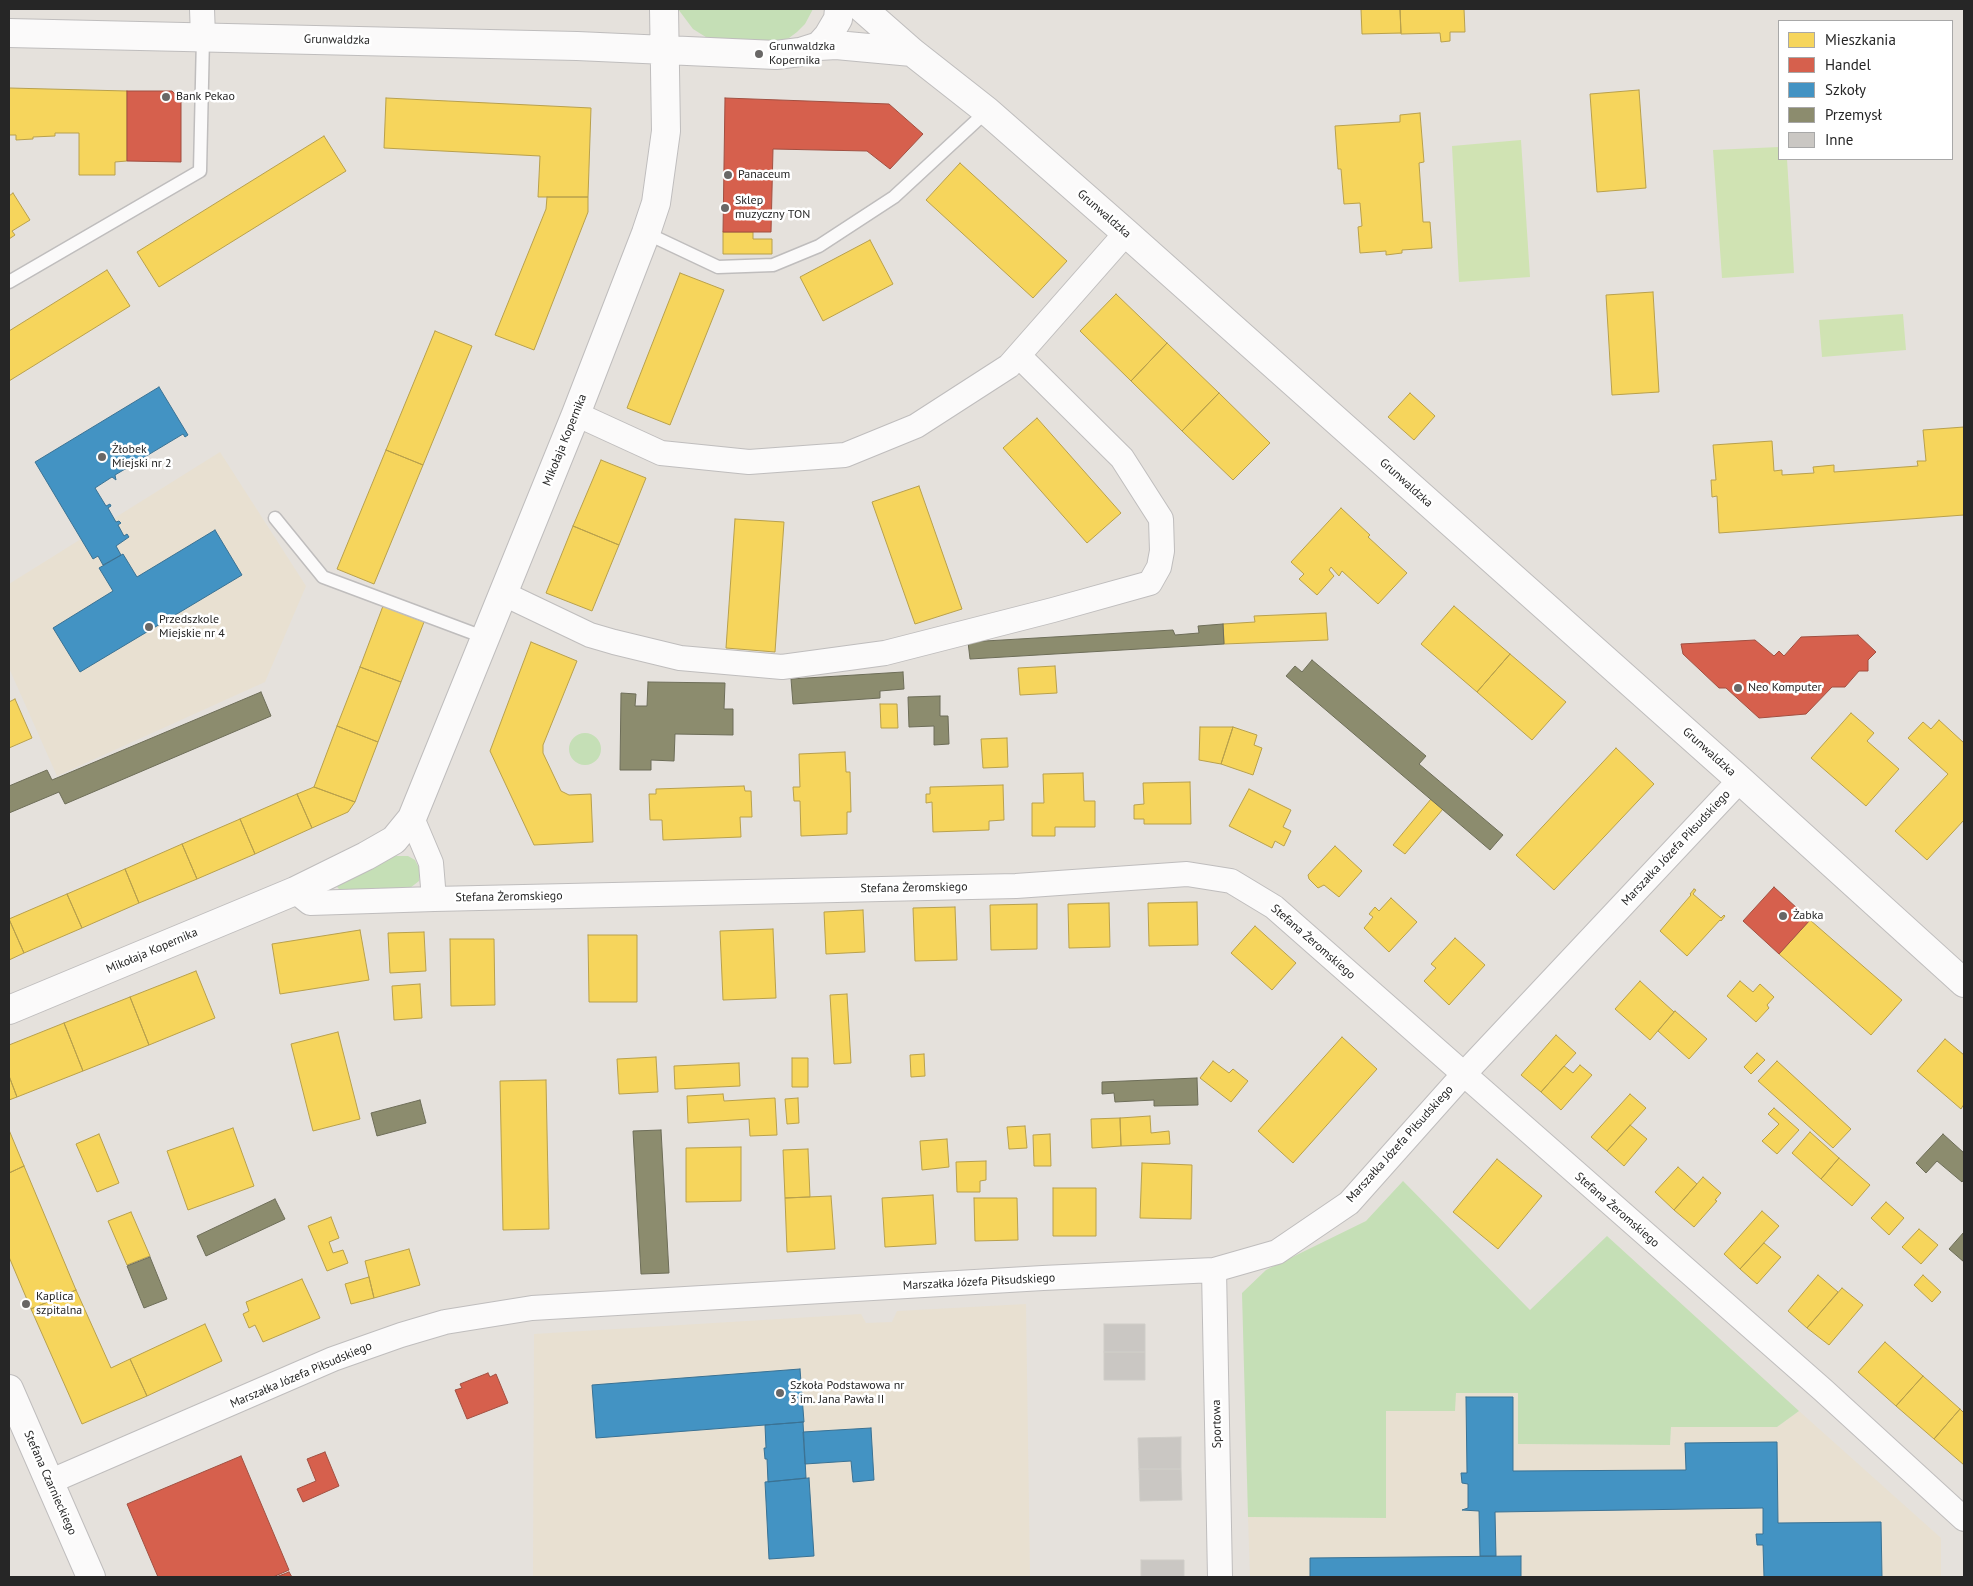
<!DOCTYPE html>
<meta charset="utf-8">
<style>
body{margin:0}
#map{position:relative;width:1973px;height:1586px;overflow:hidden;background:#e5e1dc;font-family:"PT Sans",sans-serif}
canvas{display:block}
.frame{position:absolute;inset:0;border:10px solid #262626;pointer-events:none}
.legend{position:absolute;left:1778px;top:20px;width:175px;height:140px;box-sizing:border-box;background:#fff;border:1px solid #a8a8a8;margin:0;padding:6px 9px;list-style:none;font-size:15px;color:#262626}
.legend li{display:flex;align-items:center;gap:10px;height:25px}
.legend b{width:25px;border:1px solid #a8a8a8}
</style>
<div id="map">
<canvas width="1973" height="1586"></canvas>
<div class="frame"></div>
<ul class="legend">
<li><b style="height:14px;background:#f6d55c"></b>Mieszkania</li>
<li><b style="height:14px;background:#d6604d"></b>Handel</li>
<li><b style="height:14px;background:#4393c3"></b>Szkoły</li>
<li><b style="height:14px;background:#8c8c6e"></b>Przemysł</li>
<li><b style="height:14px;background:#cac7c3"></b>Inne</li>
</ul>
</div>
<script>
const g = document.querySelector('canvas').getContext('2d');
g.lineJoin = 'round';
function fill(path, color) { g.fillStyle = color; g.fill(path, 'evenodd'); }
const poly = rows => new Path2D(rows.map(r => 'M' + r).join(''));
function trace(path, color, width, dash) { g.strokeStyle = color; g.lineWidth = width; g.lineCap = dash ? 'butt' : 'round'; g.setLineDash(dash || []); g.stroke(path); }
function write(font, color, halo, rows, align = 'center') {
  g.font = font + ' "PT Sans",sans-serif'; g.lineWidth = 5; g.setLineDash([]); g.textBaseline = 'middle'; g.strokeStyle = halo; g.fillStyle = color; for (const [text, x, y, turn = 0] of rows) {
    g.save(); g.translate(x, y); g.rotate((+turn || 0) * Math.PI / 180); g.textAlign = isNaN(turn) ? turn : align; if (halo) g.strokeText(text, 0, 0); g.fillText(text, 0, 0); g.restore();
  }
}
const education = poly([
 [220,452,306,586,265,682,57,776,9,668,9,584],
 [1026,1304,1030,1577,533,1577,534,1334,861,1314,866,1323,892,1322,897,1311],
 [1455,1393,1518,1393,1518,1444,1670,1445,1671,1427,1777,1427,1799,1411,1941,1538,1941,1577,1250,1577,1248,1517,1385,1518,1386,1411,1455,1411]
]);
const green = poly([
 [678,9,813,9,805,24,797,32,789,38,776,43,709,39,693,29],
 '569 749a16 16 0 1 1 32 0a16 16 0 1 1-32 0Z',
 [392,856,408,856,415,860,419,868,419,881,410,888,341,891,337,887,341,881],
 [1403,1181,1530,1310,1607,1236,1799,1411,1777,1427,1671,1427,1670,1445,1518,1444,1518,1393,1456,1393,1455,1411,1386,1411,1386,1518,1248,1517,1242,1293,1266,1270,1366,1221]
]);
const pitch = poly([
 [1521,140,1530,277,1459,282,1452,146],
 [1779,147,1779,159,1787,159,1794,273,1722,278,1713,150],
 [1903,314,1906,350,1822,357,1819,320]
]);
const homes = poly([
 [1361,9,1400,9,1401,33,1362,34,1361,9],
 [1400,9,1464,9,1465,32,1450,32,1450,41,1441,42,1440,33,1401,34,1400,9],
 [9,88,127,91,127,161,115,162,115,175,79,175,79,133,55,133,55,136,33,137,33,139,16,140,16,135,9,135,9,88],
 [1639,90,1646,188,1597,192,1590,94,1639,90],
 [386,98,591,108,588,197,538,197,540,156,384,148,386,98],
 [1420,113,1424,162,1419,163,1423,222,1430,222,1432,248,1402,250,1402,253,1386,255,1386,251,1360,253,1358,227,1362,226,1360,203,1344,204,1341,169,1338,169,1335,126,1400,122,1400,115,1420,113],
 [324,136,346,171,159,287,137,252,324,136],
 [960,163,1067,261,1033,298,926,200,960,163],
 [13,193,30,220,12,231,15,235,9,239,9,196,13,193],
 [547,197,588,197,588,212,534,350,495,335,546,209,547,197],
 [723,232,753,232,753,239,772,239,772,254,723,254,723,232],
 [870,240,893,284,823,321,800,277,870,240],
 [107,270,130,306,9,381,9,331,107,270],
 [680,273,724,290,670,425,627,408,680,273],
 [1653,292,1659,392,1612,395,1606,295,1653,292],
 [1116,294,1167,343,1131,381,1080,331,1116,294],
 [435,331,472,346,423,465,386,450,435,331],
 [1167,343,1219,393,1182,431,1131,381,1167,343],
 [1219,393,1270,443,1233,480,1182,431,1219,393],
 [1410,393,1435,416,1414,440,1388,417,1410,393],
 [1037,418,1121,513,1087,543,1003,448,1037,418],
 [1964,427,1964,515,1719,533,1717,496,1712,497,1711,480,1716,480,1713,445,1772,441,1774,471,1782,470,1782,475,1814,473,1813,467,1834,465,1834,472,1918,466,1917,461,1926,461,1923,430,1964,427],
 [386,450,423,465,374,584,337,569,386,450],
 [601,460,646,478,619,545,573,526,601,460],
 [919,486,962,609,915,624,872,502,919,486],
 [1341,508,1370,535,1368,537,1407,573,1378,604,1342,571,1339,576,1331,567,1329,570,1334,576,1317,595,1299,579,1304,574,1291,562,1341,508],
 [735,519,784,522,775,652,726,648,735,519],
 [573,526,619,545,592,611,546,593,573,526],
 [383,606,424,622,401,682,360,667,383,606],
 [1454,606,1510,654,1477,692,1421,644,1454,606],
 [1326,613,1328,640,1224,644,1223,624,1255,622,1254,616,1326,613],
 [531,642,577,661,543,745,543,753,561,791,569,795,591,794,593,842,534,845,490,751,531,642],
 [1510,654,1566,702,1532,740,1477,692,1510,654],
 [1055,666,1057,693,1020,695,1018,668,1055,666],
 [360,667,401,682,378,742,337,726,360,667],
 [15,699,32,738,9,748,9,702,15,699],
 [880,704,897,704,898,728,881,728,880,704],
 [1851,713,1874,733,1867,741,1899,769,1866,806,1811,758,1851,713],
 [1939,720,1964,743,1964,820,1927,860,1895,831,1948,774,1908,738,1923,722,1931,729,1939,720],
 [337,726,378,742,355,802,314,787,337,726],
 [1200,727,1233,727,1221,764,1199,760,1200,727],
 [1233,727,1257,735,1254,745,1262,748,1253,775,1221,764,1233,727],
 [1007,738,1008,767,983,768,981,739,1007,738],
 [1616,748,1654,784,1554,890,1516,855,1616,748],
 [845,752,846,772,850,772,851,812,847,812,847,834,801,836,800,801,794,801,793,787,800,787,799,754,845,752],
 [1083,773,1084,801,1095,801,1095,827,1055,827,1055,836,1032,836,1032,803,1044,803,1043,774,1083,773],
 [1190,782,1191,824,1144,824,1144,819,1134,819,1134,805,1144,804,1143,783,1190,782],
 [1003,785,1004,820,989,821,989,830,933,832,932,802,926,803,926,794,930,794,930,787,1003,785],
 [744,786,745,791,751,791,752,817,740,817,741,837,663,840,662,820,650,820,649,794,656,794,656,789,744,786],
 [314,787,355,802,348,812,312,828,297,794,314,787],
 [1249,789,1291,810,1283,827,1291,831,1284,846,1275,841,1272,848,1229,826,1249,789],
 [297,794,312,828,255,854,240,819,297,794],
 [1431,799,1443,809,1405,854,1393,845,1431,799],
 [240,819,255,854,197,879,182,844,240,819],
 [182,844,197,879,139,903,125,869,182,844],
 [1335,846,1362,871,1339,897,1324,885,1318,888,1309,879,1308,875,1335,846],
 [125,869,139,903,82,928,67,894,125,869],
 [1694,889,1696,890,1693,894,1721,918,1724,915,1725,916,1721,921,1720,920,1687,956,1660,931,1691,895,1690,894,1694,889],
 [67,894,82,928,24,953,9,919,67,894],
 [1391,898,1417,922,1389,952,1364,928,1373,917,1369,914,1375,907,1379,911,1391,898],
 [1197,902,1198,945,1149,946,1148,903,1197,902],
 [1109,903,1110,947,1069,948,1068,904,1109,903],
 [1037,904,1037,949,991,950,990,905,1037,904],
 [955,907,957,960,915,961,913,908,955,907],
 [863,910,865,952,826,954,824,912,863,910],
 [9,919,24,953,9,960,9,919],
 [1810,920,1902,1000,1871,1035,1779,954,1810,920],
 [1255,926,1296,963,1272,990,1231,953,1255,926],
 [773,929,776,998,723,1000,720,931,773,929],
 [360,930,369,980,280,994,272,944,360,930],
 [424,932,426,971,390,973,388,933,424,932],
 [588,935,637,935,637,1002,589,1002,588,935],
 [1455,938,1485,965,1449,1005,1424,981,1436,968,1431,964,1455,938],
 [450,939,494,939,495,1005,451,1006,450,939],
 [196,971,215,1018,149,1045,130,997,196,971],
 [1640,981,1674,1012,1650,1040,1615,1009,1640,981],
 [1740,981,1753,992,1760,984,1774,997,1767,1005,1769,1008,1756,1022,1727,996,1740,981],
 [420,984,422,1018,394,1020,392,986,420,984],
 [847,994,851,1063,834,1064,830,995,847,994],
 [130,997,149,1045,83,1071,64,1023,130,997],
 [1675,1011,1707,1039,1689,1059,1658,1031,1675,1011],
 [64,1023,83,1071,17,1097,9,1076,9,1045,64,1023],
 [338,1032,360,1119,313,1131,291,1044,338,1032],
 [1556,1035,1576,1053,1541,1092,1521,1075,1556,1035],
 [1342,1037,1377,1069,1293,1163,1258,1131,1342,1037],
 [1945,1039,1964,1055,1964,1104,1961,1109,1917,1071,1945,1039],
 [1757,1053,1765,1060,1751,1074,1744,1067,1757,1053],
 [924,1054,925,1076,911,1077,910,1055,924,1054],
 [656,1057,658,1092,619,1094,617,1059,656,1057],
 [792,1058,808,1058,808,1087,792,1087,792,1058],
 [1213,1061,1229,1073,1233,1069,1248,1081,1231,1102,1200,1078,1213,1061],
 [1777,1061,1851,1129,1833,1148,1758,1081,1777,1061],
 [739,1063,740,1086,675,1089,674,1066,739,1063],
 [1580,1065,1592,1075,1561,1110,1541,1092,1564,1066,1573,1073,1580,1065],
 [9,1076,17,1097,9,1100,9,1076],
 [546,1080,549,1229,503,1230,500,1081,546,1080],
 [723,1094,724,1101,775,1098,777,1135,750,1136,749,1119,688,1123,687,1096,723,1094],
 [1630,1094,1646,1108,1607,1151,1591,1137,1630,1094],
 [798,1098,799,1123,787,1124,785,1099,798,1098],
 [1774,1108,1799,1130,1777,1154,1762,1141,1779,1124,1768,1114,1774,1108],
 [1150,1116,1151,1133,1169,1131,1170,1144,1121,1146,1120,1118,1150,1116],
 [1120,1118,1121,1146,1092,1148,1091,1119,1120,1118],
 [1630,1125,1647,1139,1624,1166,1607,1151,1630,1125],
 [1025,1126,1027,1148,1009,1149,1007,1127,1025,1126],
 [233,1128,254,1186,188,1210,167,1151,233,1128],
 [9,1130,24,1166,9,1173,9,1130],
 [1810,1132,1839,1158,1821,1179,1792,1153,1810,1132],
 [99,1134,119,1183,97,1192,76,1144,99,1134],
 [1050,1134,1051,1166,1034,1166,1033,1135,1050,1134],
 [947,1139,949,1167,922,1170,920,1141,947,1139],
 [741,1147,741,1201,686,1202,686,1148,741,1147],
 [808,1149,810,1197,785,1198,783,1150,808,1149],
 [1839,1158,1870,1185,1852,1206,1821,1179,1839,1158],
 [1497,1159,1542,1196,1498,1249,1453,1212,1497,1159],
 [986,1161,986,1180,980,1181,980,1192,957,1192,956,1162,986,1161],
 [1142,1163,1192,1165,1191,1219,1140,1218,1142,1163],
 [24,1166,76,1290,31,1309,9,1257,9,1173,24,1166],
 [1678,1167,1697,1184,1674,1210,1655,1192,1678,1167],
 [1703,1177,1721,1193,1715,1200,1717,1201,1694,1227,1674,1210,1703,1177],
 [1053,1188,1096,1188,1096,1236,1053,1236,1053,1188],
 [933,1195,936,1244,885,1247,882,1198,933,1195],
 [831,1196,835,1249,787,1252,785,1198,831,1196],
 [974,1198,1017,1198,1018,1240,975,1241,974,1198],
 [1886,1202,1904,1218,1889,1235,1871,1218,1886,1202],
 [1762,1211,1779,1226,1740,1269,1724,1254,1762,1211],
 [131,1212,150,1256,127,1265,108,1221,131,1212],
 [331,1217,339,1238,329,1242,333,1253,343,1250,348,1263,327,1271,308,1226,331,1217],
 [1919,1229,1938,1245,1921,1264,1902,1247,1919,1229],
 [1764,1243,1781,1257,1757,1284,1740,1269,1764,1243],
 [409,1249,420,1285,374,1298,365,1261,409,1249],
 [1818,1275,1838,1292,1807,1328,1788,1311,1818,1275],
 [1923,1275,1941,1292,1932,1302,1914,1285,1923,1275],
 [369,1277,374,1298,351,1304,345,1284,369,1277],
 [302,1279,320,1318,263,1342,255,1325,249,1328,243,1314,249,1311,246,1302,302,1279],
 [1842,1288,1863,1305,1829,1345,1807,1328,1842,1288],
 [76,1290,111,1368,130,1359,147,1396,82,1424,31,1309,76,1290],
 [205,1324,222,1361,147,1396,130,1359,205,1324],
 [1885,1342,1923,1376,1896,1406,1858,1372,1885,1342],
 [1923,1376,1960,1409,1934,1439,1896,1406,1923,1376],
 [1960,1409,1964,1413,1964,1465,1934,1439,1960,1409]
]);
const shops = poly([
 [127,91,172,91,181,100,181,162,127,161,127,91],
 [725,98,889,104,923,134,890,169,867,151,773,149,771,232,723,232,725,98],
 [1858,635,1876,652,1868,660,1868,671,1859,671,1845,687,1832,687,1806,714,1759,718,1726,688,1719,688,1683,654,1681,644,1755,640,1774,656,1779,651,1784,656,1801,637,1858,635],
 [1774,887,1810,920,1779,954,1743,921,1774,887],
 [488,1373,490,1377,496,1374,508,1403,467,1419,455,1390,462,1388,460,1384,488,1373],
 [325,1452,339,1486,303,1502,297,1489,316,1481,307,1459,325,1452],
 [241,1456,289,1570,273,1577,158,1577,127,1504,241,1456],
 [289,1572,292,1577,276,1577,289,1572]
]);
const schools = poly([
 [159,387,188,435,185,437,183,434,138,461,141,465,139,466,137,462,115,475,116,480,112,477,95,488,106,506,110,504,111,506,108,508,116,522,119,521,121,523,118,525,124,536,127,534,129,537,116,546,121,555,103,565,98,556,93,559,35,462,159,387],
 [215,530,242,575,80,672,53,628,113,591,99,568,123,554,137,577,215,530],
 [800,1369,804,1422,596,1438,592,1385,800,1369],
 [1466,1397,1513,1397,1513,1471,1686,1470,1685,1443,1777,1442,1778,1523,1881,1522,1882,1577,1764,1577,1763,1545,1757,1545,1756,1534,1763,1534,1763,1508,1495,1512,1496,1556,1480,1556,1479,1511,1462,1510,1468,1508,1468,1484,1462,1483,1461,1473,1467,1473,1466,1397],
 [803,1422,806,1478,768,1482,767,1459,765,1459,764,1448,766,1448,765,1425,803,1422],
 [871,1428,874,1480,853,1482,851,1461,805,1464,803,1432,871,1428],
 [809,1478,814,1556,769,1559,765,1482,809,1478],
 [1521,1556,1521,1577,1310,1577,1310,1558,1521,1556]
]);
const industry = poly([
 [1223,624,1224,644,970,659,968,642,1173,630,1175,635,1199,633,1198,626,1223,624],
 [1312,660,1426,756,1419,764,1503,835,1490,850,1286,676,1295,666,1302,672,1312,660],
 [903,672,904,689,880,691,880,698,793,704,791,679,903,672],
 [648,682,725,683,724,709,733,709,733,735,675,734,674,761,651,760,651,770,620,770,621,693,636,694,635,706,647,706,648,682],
 [261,692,271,716,65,804,59,792,9,813,9,786,47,770,52,780,261,692],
 [940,696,940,716,948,716,949,744,934,745,934,726,909,727,908,697,940,696],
 [1197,1078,1198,1105,1154,1106,1154,1100,1115,1102,1114,1093,1102,1094,1102,1082,1197,1078],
 [420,1100,426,1123,377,1136,371,1113,420,1100],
 [661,1130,669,1273,641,1274,633,1131,661,1130],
 [1943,1134,1964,1153,1964,1179,1962,1182,1937,1161,1926,1173,1916,1163,1943,1134],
 [275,1199,285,1219,206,1256,197,1236,275,1199],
 [1964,1232,1964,1262,1949,1249,1964,1232],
 [150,1257,167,1299,144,1308,127,1266,150,1257]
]);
const building = poly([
 [1104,1324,1145,1324,1145,1352,1104,1352,1104,1324],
 [1104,1352,1145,1352,1145,1380,1104,1380,1104,1352],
 [1181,1437,1181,1469,1139,1469,1138,1438,1181,1437],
 [1139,1469,1181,1469,1182,1500,1140,1501,1139,1469],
 [1141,1560,1184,1560,1184,1577,1141,1577,1141,1560]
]);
const lane = poly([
 [646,233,718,267,773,265,819,246,894,197,987,111],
 [9,282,200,171,203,37],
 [275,518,323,577,486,638]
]);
const street = poly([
 [202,9,203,37],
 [576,414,661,453,749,462,845,455,916,426,1009,366,1126,233],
 [502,593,590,635,614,642,680,658,782,667,885,653,1053,610,1150,583,1159,567,1162,551,1161,519,1122,458,1019,356],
 [295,891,310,903,434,899,431,863,412,818],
 [434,899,1016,886,1187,874,1231,881,1274,907,1823,1390,1964,1519],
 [1214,1270,1220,1577],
 [49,1482,333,1359,401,1335,445,1322,532,1308,1043,1278,1214,1270,1277,1252,1349,1203,1463,1075,1740,780]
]);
const secondary = poly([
 [863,9,912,52,987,111,1126,233,1740,780,1964,983],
 [9,33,577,46,776,55,800,52,819,46,828,36,838,19,839,9],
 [819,46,836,45,912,52],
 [9,1010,295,891,366,856,394,840,412,818,576,414,646,233,656,203,666,131,664,9],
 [9,1389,91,1577]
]);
const markers = [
 [759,54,5,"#696766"],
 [166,97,5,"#696766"],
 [728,175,5,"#696766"],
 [725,208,5,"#696766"],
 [102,457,5,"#696766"],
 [149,627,5,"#696766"],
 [1738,688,5,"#696766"],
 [1783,916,5,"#696766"],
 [26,1304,5,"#696766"],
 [780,1393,5,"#696766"]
];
const streetNames = [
 ["Grunwaldzka",337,40,1],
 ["Grunwaldzka",1104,214,41],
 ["Mikołaja Kopernika",565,440,-68],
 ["Grunwaldzka",1406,483,42],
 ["Grunwaldzka",1709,752,42],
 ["Marszałka Józefa Piłsudskiego",1676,848,-47],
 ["Stefana Żeromskiego",914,888,-1],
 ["Stefana Żeromskiego",509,897,-1],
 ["Stefana Żeromskiego",1313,942,41],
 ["Mikołaja Kopernika",152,951,-23],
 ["Marszałka Józefa Piłsudskiego",1400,1144,-48],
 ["Stefana Żeromskiego",1617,1210,41],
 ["Marszałka Józefa Piłsudskiego",979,1282,-3],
 ["Marszałka Józefa Piłsudskiego",301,1375,-23],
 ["Sportowa",1217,1424,-91],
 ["Stefana Czarnieckiego",50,1483,66]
];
const poiNames = [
 ["Grunwaldzka",769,47],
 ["Kopernika",769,61],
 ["Bank Pekao",176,97],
 ["Panaceum",738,175],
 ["Sklep",735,201],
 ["muzyczny TON",735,215],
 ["Żłobek",112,450],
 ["Miejski nr 2",112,464],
 ["Przedszkole",159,620],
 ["Miejskie nr 4",159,634],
 ["Neo Komputer",1748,688],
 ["Żabka",1793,916],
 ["Kaplica",36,1297],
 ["szpitalna",36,1311],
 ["Szkoła Podstawowa nr",790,1386],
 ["3 im. Jana Pawła II",790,1400]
];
fill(education, '#e8e0d1');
fill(green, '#c5dfb6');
fill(pitch, '#d0e3b3');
fill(homes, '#f6d55c');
trace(homes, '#b8a04c', 1);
fill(shops, '#d6604d');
trace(shops, '#a14f41', 1);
fill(schools, '#4393c3');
trace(schools, '#3a7294', 1);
fill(industry, '#8c8c6e');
trace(industry, '#6d6d58', 1);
fill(building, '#cac7c3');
trace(building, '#cfcdc8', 1);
trace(lane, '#bfbdbd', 15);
trace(street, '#bfbdbd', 26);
trace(secondary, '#bfbdbd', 30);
trace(lane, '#fbfafa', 12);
trace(street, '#fbfafa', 24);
trace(secondary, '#fbfafa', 28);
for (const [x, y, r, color] of markers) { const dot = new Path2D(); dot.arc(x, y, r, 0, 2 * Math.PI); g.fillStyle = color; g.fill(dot); trace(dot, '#fff', 2); }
write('12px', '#262626', '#fff', streetNames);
write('12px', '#262626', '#fff', poiNames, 'left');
</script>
